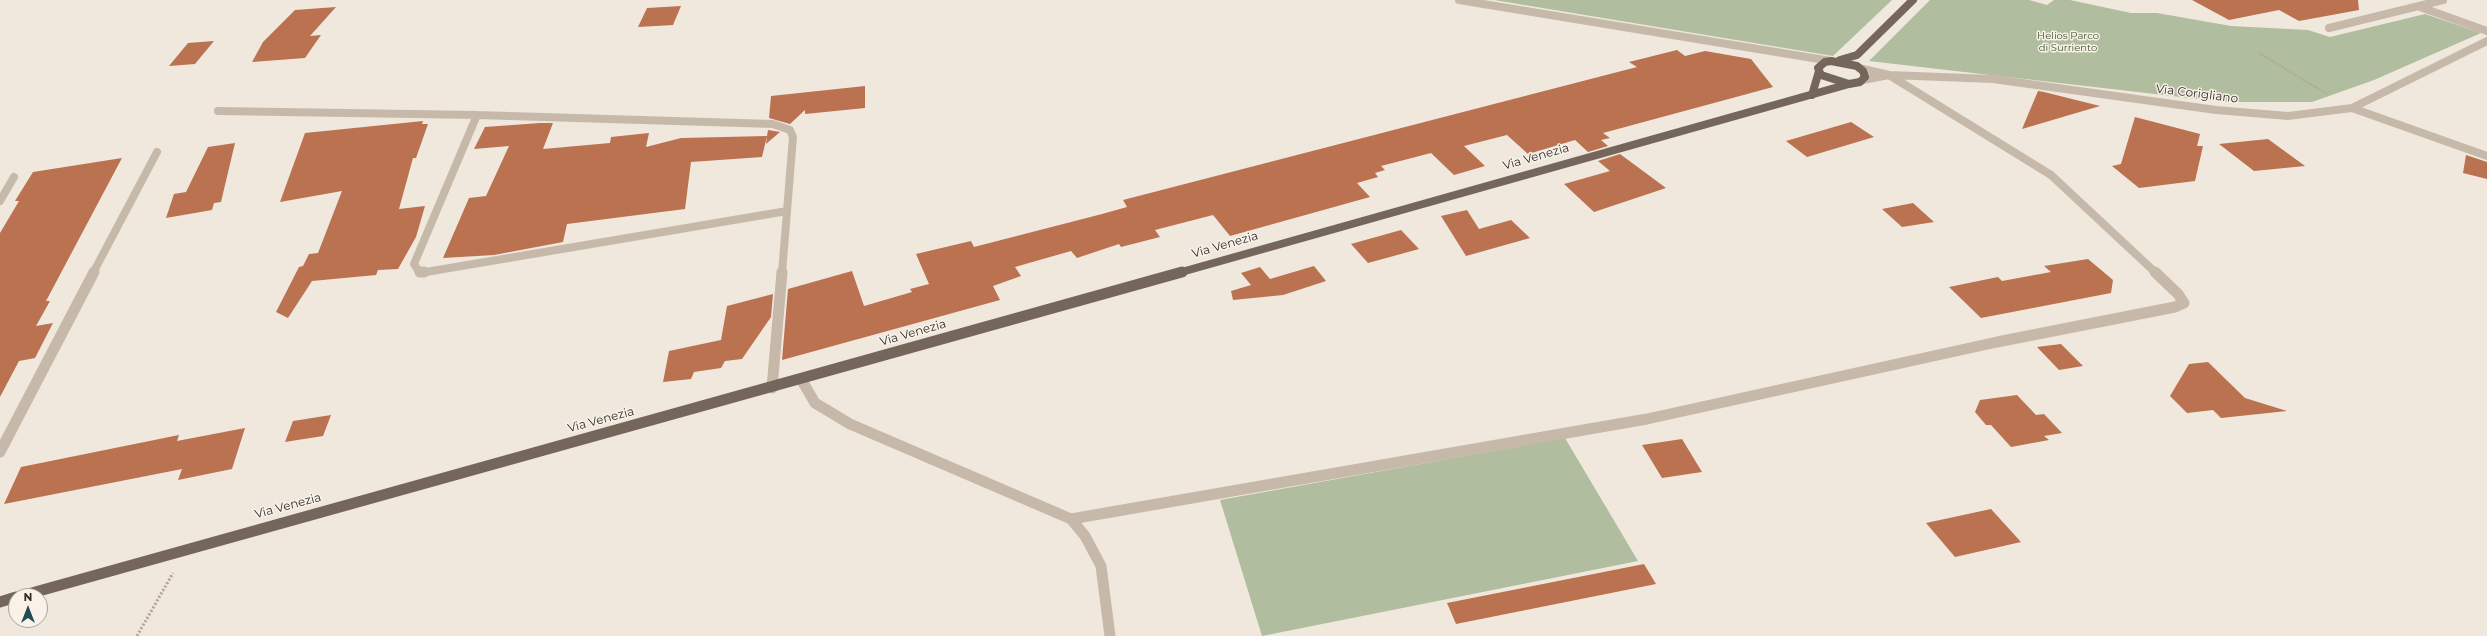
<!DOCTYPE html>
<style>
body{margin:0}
#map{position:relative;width:2487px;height:636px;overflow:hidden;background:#f0e8dd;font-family:Montserrat,sans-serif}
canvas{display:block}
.north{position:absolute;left:8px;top:588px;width:40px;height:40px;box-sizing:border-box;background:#f8f2e9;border:1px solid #aaa39c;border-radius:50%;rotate:0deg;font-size:11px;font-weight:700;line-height:16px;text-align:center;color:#352d29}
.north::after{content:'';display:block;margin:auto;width:14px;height:18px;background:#224b52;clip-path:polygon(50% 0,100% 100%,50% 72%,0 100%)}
</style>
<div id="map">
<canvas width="2487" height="636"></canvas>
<div class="north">N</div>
</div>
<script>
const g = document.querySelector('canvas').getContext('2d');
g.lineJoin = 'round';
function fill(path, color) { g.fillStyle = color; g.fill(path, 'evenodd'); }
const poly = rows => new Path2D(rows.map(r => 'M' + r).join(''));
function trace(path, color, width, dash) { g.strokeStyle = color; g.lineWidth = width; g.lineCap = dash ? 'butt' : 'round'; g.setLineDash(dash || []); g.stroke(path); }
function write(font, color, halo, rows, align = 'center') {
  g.font = font + ' Montserrat,sans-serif'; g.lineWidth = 3; g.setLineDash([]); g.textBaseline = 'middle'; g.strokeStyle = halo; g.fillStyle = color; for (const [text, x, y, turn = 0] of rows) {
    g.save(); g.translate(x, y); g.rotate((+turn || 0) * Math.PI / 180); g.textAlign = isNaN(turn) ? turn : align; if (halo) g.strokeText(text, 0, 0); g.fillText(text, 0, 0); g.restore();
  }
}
const green = poly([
 [1494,0,1892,0,1833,56],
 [1930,0,2029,0,2047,5,2054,0,2070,0,2131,13,2157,13,2231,26,2308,30,2330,37,2425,14,2481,33,2374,80,2312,102,2224,102,1869,61],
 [1565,438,1638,561,1262,636,1220,500]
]);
const building = poly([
 [2192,0,2358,0,2359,10,2299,21,2279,10,2229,20],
 [681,6,673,25,638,27,647,8],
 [336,7,310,36,321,35,305,58,252,62,263,42,295,10],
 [214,41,195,64,169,66,188,43],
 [1677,50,1685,56,1705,51,1751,59,1773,87,1603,133,1610,138,1601,140,1608,146,1588,152,1575,140,1528,154,1507,135,1464,146,1485,166,1454,175,1431,153,1381,166,1385,170,1375,173,1378,177,1357,183,1370,197,1230,236,1213,215,1155,230,1160,237,1121,247,1119,244,1077,258,1071,251,1015,267,1021,276,993,286,1000,300,782,360,788,289,852,271,864,306,912,292,910,289,929,284,916,254,971,241,974,247,1102,214,1127,207,1123,200,1637,67,1629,62],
 [865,86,865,108,805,114,805,110,790,124,769,118,771,96],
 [2038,91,2044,92,2100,106,2022,129],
 [2135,117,2200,134,2197,146,2203,146,2195,181,2139,188,2112,166,2121,164],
 [423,121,422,124,428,124,416,158,413,158,399,209,425,206,416,237,398,269,378,270,376,275,312,281,288,318,276,312,299,267,303,266,309,254,318,253,342,191,280,202,305,133],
 [1851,122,1874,137,1807,157,1786,141],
 [540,123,553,123,543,149,610,143,611,137,649,133,646,147,681,138,767,136,768,130,780,132,766,144,767,136,762,157,691,162,685,209,567,224,563,242,494,255,443,258,469,198,486,196,509,146,474,149,485,127],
 [2268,139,2305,166,2254,171,2219,144],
 [235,143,221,202,214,203,212,210,166,218,174,194,186,192,208,147],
 [1620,154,1666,188,1594,212,1564,184,1610,171,1598,161],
 [2466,155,2487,162,2487,179,2463,173],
 [122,158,46,301,50,301,36,326,53,323,35,358,19,361,0,397,0,233,19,201,15,201,33,172],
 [1913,203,1934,222,1902,227,1882,209],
 [1467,210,1479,229,1511,220,1530,238,1466,256,1441,216],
 [1401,230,1419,249,1368,263,1351,244],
 [2088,259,2113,280,2111,293,1981,318,1949,287,1998,277,2002,281,2051,272,2044,266],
 [1314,266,1326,281,1283,295,1233,300,1231,291,1251,285,1241,273,1260,267,1270,279],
 [773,294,771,317,742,359,725,361,721,368,694,372,691,379,663,382,669,351,721,340,727,306],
 [2061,344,2083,366,2059,370,2037,347],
 [2208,362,2245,398,2287,411,2221,418,2213,410,2187,413,2170,396,2189,364],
 [2017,395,2036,415,2044,414,2062,433,2044,436,2049,440,2011,447,1991,425,1986,425,1975,412,1980,400],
 [331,415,323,436,285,442,293,421],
 [245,428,232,469,178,480,182,469,4,504,21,467,179,435,177,441],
 [1682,439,1702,472,1662,478,1642,445],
 [1991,509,2021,542,1955,557,1926,523],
 [1644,564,1656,584,1456,624,1447,603]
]);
const pathFar1 = poly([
 [2259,53,2327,94]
]);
const path = poly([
 [137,636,173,573]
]);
const minorFar1 = poly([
 [1459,0,1831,61],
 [2420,7,2487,31],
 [2329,28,2443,0],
 [1859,68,1889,75,2051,175,2156,273],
 [1863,80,1889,75,1993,79,2216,110,2288,116,2352,108,2487,41],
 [2352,108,2487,156],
 [218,111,477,115,773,124,790,130,793,137,782,273],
 [477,115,414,264,420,273,787,211],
 [0,201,14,177],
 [93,273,157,152]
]);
const minor = poly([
 [420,272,424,272],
 [801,379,815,403,850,424,1071,519,1085,536,1101,566,1110,636],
 [772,388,782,272],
 [0,452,94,272],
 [1071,519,1647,419,1997,342,2175,307,2184,303,2178,294,2155,272]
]);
const majorFar1 = poly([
 [1840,60,1857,55,1913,0],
 [1831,61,1857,66,1863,71,1865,77,1860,82,1849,84,1821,75,1818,68,1825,62,1831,61],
 [1812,95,1819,71],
 [1178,273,1849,84]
]);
const major = poly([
 [21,596,1182,272],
 [0,602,16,597]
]);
const farParknames = [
 ["Helios Parco",2068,36],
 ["di Surriento",2068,48]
];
const streetNames = [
 ["Via Corigliano",2197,94,7],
 ["Via Venezia",1536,157,-16],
 ["Via Venezia",1225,245,-16],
 ["Via Venezia",913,333,-16],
 ["Via Venezia",601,420,-15],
 ["Via Venezia",288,506,-15]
];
fill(green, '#b0bd9e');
fill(building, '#ba7251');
trace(pathFar1, '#b2a394', 2, [1.5, 1.5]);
trace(path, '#b2a394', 3, [2, 2]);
trace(minorFar1, '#c7b9aa', 8);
trace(minor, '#c7b9aa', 11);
trace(majorFar1, '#75665b', 8);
trace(major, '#75665b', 11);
write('10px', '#42512f', '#f8f2e9', farParknames);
write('12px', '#352d29', '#f8f2e9', streetNames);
</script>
